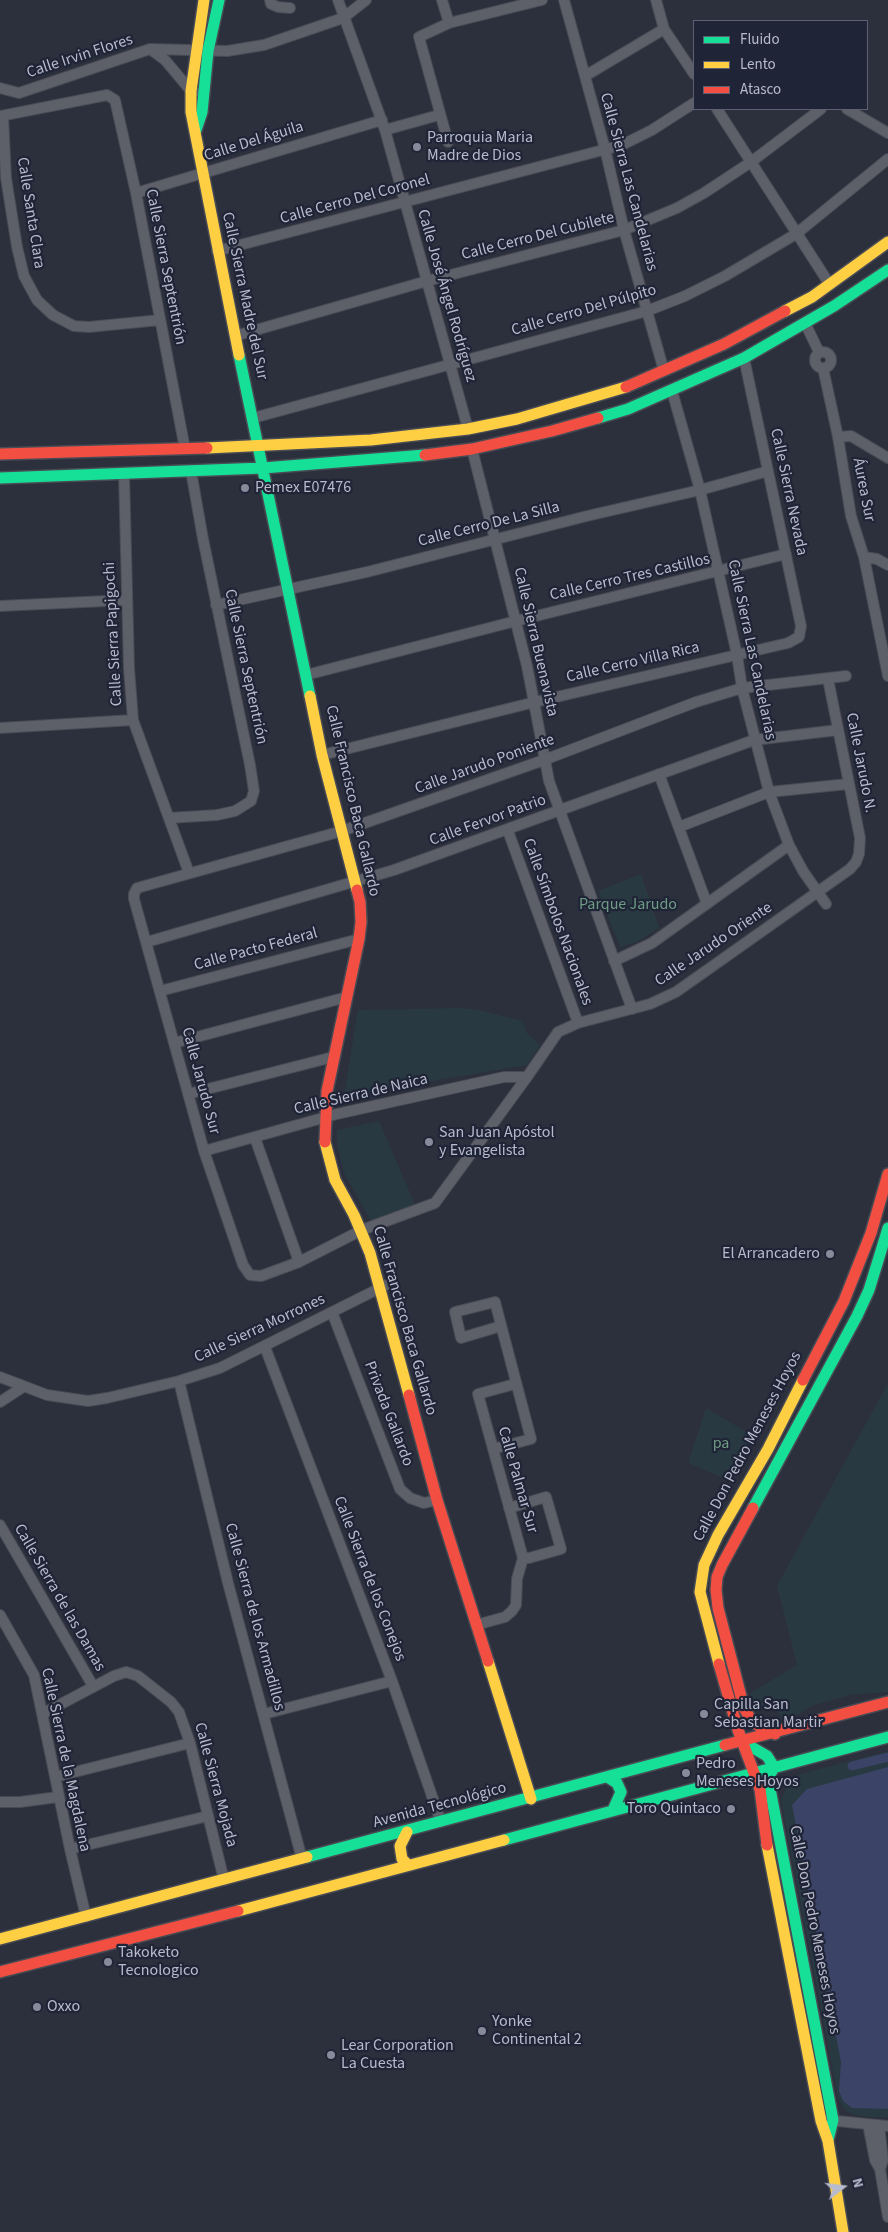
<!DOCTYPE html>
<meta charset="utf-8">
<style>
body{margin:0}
#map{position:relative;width:888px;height:2232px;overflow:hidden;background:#2c303c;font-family:"Source Sans 3",sans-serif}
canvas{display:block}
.legend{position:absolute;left:693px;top:20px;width:175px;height:90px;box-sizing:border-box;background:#1f2437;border:1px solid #5c6072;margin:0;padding:6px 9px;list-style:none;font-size:15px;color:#b7bbcb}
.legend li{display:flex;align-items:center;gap:10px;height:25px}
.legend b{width:25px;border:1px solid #5c6072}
.north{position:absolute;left:818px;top:2162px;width:50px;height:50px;-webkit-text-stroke:4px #1f2437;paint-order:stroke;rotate:75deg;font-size:14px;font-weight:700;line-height:20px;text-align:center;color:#b7bbcb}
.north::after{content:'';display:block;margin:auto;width:18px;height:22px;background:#b7bbcb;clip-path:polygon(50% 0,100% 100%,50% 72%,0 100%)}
</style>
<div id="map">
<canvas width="888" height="2232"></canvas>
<ul class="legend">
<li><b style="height:6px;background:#16e098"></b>Fluido</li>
<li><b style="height:6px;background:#ffcf43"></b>Lento</li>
<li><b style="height:6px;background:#f24e42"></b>Atasco</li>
</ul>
<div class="north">N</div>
</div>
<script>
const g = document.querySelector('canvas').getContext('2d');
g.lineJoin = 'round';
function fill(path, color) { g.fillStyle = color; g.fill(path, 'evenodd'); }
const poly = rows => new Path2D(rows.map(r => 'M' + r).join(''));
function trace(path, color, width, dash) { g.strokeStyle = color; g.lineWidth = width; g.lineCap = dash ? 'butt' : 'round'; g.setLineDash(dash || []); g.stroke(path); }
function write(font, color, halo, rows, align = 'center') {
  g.font = font + ' "Source Sans 3",sans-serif'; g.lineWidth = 4.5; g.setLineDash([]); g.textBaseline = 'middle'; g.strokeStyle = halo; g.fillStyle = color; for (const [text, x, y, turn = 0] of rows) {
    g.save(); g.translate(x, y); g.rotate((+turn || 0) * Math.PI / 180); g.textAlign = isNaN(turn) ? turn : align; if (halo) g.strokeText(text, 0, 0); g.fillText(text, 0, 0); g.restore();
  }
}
const green = poly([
 [641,874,659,928,637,942,620,947,598,891],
 [461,1008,479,1010,523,1021,526,1032,540,1045,527,1065,344,1096,358,1010],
 [379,1121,417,1209,374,1226,344,1173,337,1146,337,1130],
 [888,1383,888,1692,850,1695,814,1705,799,1714,782,1719,776,1709,770,1707,761,1709,758,1713,755,1709,750,1693,797,1665,777,1586],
 [706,1408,753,1436,728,1480,688,1463],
 [888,1751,888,2118,859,2116,848,2112,843,2108,838,2098,781,1800,788,1784,800,1774]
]);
const water = poly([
 [888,1767,888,2109,852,2108,843,2101,839,2091,841,2062,792,1805,807,1789]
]);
const canal = poly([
 [852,1766,888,1757]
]);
const street = poly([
 [270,0,271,4,278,7,290,8],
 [338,0,385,130,468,429],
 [442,0,449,23],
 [564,0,605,149,624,230,664,371],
 [656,0,664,29,694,74],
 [150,49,165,60,191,91,195,92],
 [585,76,664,29],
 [0,88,19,93],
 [19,93,150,49,227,51,264,45,343,18,366,0],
 [717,109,830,285],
 [847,109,888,133],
 [0,116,107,95,115,100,136,193,185,449],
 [3,116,6,178,17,247,24,276,37,300,53,315,74,326,89,327,160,320],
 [385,130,439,115],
 [448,142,419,37,449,23,542,0],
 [136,193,382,120],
 [217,251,622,145,652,130,694,103],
 [805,323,819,352],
 [235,336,427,281,624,230,677,208,704,193,751,162,821,109],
 '815 360a8 8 0 1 1 16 0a8 8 0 1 1-16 0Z',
 [823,368,838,437,851,516,864,557,888,676],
 [672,391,700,490,737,655,742,688,769,792,789,845,803,871,826,904],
 [253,418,647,311,685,296,725,276,796,234,888,159],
 [838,437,851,436,888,458],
 [472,449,527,666,549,781,632,1009],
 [124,474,129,668,133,720,189,873],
 [864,557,877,559,888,565],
 [216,605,367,572,587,516,700,490,768,471],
 [0,606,127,600],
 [306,675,516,621,786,554],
 [828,679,860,838,859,854,856,862,850,869,676,992,650,1004,578,1023,558,1032,527,1077,435,1203,362,1230,299,1262,261,1276,250,1275,243,1265,204,1151,134,899,134,894,137,888,342,831,544,760,696,702,742,688,846,676],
 [0,728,133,720],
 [322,755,535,702,788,643,799,637,801,626,744,358],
 [659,774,707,904],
 [169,818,217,815,235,811,251,801,254,791,250,765,203,539,191,471],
 [679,827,769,792,848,784],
 [508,831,578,1023],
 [147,942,394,870,754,740,838,730],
 [614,961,652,943,789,845],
 [160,991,359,939],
 [174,1043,347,997],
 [188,1094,333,1057],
 [255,1138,299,1262],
 [204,1151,337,1114,504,1077,527,1077],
 [332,1312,400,1489,410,1498,424,1503,437,1500],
 [265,1347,392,1681,441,1822],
 [0,1377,47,1395,88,1401,107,1398,179,1381,220,1368,386,1285],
 [179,1381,228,1583,302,1859],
 [0,1402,23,1387],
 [493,1449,531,1439,495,1302,455,1312,461,1338,501,1326],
 [509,1508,546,1497,561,1549,529,1558,523,1558],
 [0,1525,93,1686],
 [0,1615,34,1675,70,1849,86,1917],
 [476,1625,505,1617,512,1611,516,1605,517,1579,523,1558,478,1394,515,1384],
 [42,1714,114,1676,126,1672,138,1676,171,1702,179,1712,190,1743,224,1880],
 [264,1714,392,1681],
 [55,1777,190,1743],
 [0,1802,20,1802,58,1797],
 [70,1849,208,1816],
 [827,2120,888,2126],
 [868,2124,875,2160,880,2169,888,2217],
 [879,2125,883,2160,880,2169]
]);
const fast = poly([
 [196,130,202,112,208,51,219,0],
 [239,355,310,696],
 [598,418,628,409,744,358,834,306,888,270],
 [0,478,263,468,425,455],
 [753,1508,857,1316,869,1290,888,1228],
 [743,1742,767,1756,774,1767,769,1777,771,1794,833,2120,828,2140],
 [609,1778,617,1783,621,1792,613,1810],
 [504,1840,888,1737],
 [307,1857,725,1745]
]);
const slow = poly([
 [204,0,191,91,191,112,239,355],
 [785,311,812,297,888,242],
 [207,448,371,440,468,429,517,419,626,387],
 [310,696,322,755,357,890],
 [325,1142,335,1180,354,1215,370,1253,409,1395],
 [488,1661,531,1799],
 [719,1664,700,1592,704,1565,718,1535,768,1449,803,1380],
 [407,1832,400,1846,402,1859,408,1865],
 [767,1845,821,2121,828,2141,843,2232],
 [238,1911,504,1840],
 [0,1939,307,1857]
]);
const jam = poly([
 [626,387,724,344,785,311],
 [0,454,207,448],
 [425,455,472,449,552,431,598,418],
 [325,1142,327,1091,359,939,361,922,360,902,357,890],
 [803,1380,844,1301,871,1233,888,1174],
 [409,1395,437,1500,488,1661],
 [753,1508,722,1565,717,1577,716,1590,718,1608,744,1708,750,1718,761,1728,775,1734],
 [719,1664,738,1730,760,1789,767,1845],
 [725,1745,888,1702],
 [0,1972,238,1911]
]);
const markers = [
 [417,147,5,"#868a99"],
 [245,488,5,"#868a99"],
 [429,1142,5,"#868a99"],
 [830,1254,5,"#868a99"],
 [704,1714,5,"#868a99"],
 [686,1773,5,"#868a99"],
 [731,1809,5,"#868a99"],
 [108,1962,5,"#868a99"],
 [37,2007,5,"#868a99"],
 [482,2031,5,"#868a99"],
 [331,2055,5,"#868a99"]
];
const streetNames = [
 ["Calle Irvin Flores",80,57,-18],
 ["Calle Del Águila",254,142,-17],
 ["Calle Sierra Las Candelarias",628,182,75],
 ["Calle Cerro Del Coronel",355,200,-15],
 ["Calle Santa Clara",30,213,81],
 ["Calle Cerro Del Cubilete",538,237,-14],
 ["Calle Sierra Septentrión",165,267,79],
 ["Calle Sierra Madre del Sur",244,296,78],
 ["Calle José Ángel Rodríguez",446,296,74],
 ["Calle Cerro Del Púlpito",584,311,-16],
 ["Áurea Sur",863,490,79],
 ["Calle Sierra Nevada",788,492,78],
 ["Calle Cerro De La Silla",489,525,-14],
 ["Calle Cerro Tres Castillos",630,578,-13],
 ["Calle Sierra Papigochi",114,634,-93],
 ["Calle Sierra Buenavista",535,642,77],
 ["Calle Sierra Las Candelarias",751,650,78],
 ["Calle Cerro Villa Rica",633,663,-13],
 ["Calle Sierra Septentrión",245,667,78],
 ["Calle Jarudo N.",860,763,79],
 ["Calle Jarudo Poniente",485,765,-20],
 ["Calle Francisco Baca Gallardo",352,801,77],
 ["Calle Fervor Patrio",488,821,-20],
 ["Calle Símbolos Nacionales",557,922,70],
 ["Calle Jarudo Oriente",714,945,-34],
 ["Calle Pacto Federal",256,950,-15],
 ["Calle Jarudo Sur",200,1081,75],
 ["Calle Sierra de Naica",361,1095,-13],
 ["Calle Francisco Baca Gallardo",404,1321,74],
 ["Calle Sierra Morrones",260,1329,-25],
 ["Privada Gallardo",388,1414,69],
 ["Calle Don Pedro Meneses Hoyos",748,1447,-62],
 ["Calle Palmar Sur",517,1480,74],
 ["Calle Sierra de los Conejos",369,1579,69],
 ["Calle Sierra de las Damas",59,1598,60],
 ["Calle Sierra de los Armadillos",254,1617,75],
 ["Calle Sierra de la Magdalena",65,1760,78],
 ["Calle Sierra Mojada",215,1785,75],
 ["Avenida Tecnológico",440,1806,-15],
 ["Calle Don Pedro Meneses Hoyos",814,1930,79]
];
const poiNames = [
 ["Parroquia Maria",427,138],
 ["Madre de Dios",427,156],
 ["Pemex E07476",255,488],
 ["San Juan Apóstol",439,1133],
 ["y Evangelista",439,1151],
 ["El Arrancadero",820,1254,"right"],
 ["Capilla San",714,1705],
 ["Sebastian Martir",714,1723],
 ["Pedro",696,1764],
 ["Meneses Hoyos",696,1782],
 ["Toro Quintaco",721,1809,"right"],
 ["Takoketo",118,1953],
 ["Tecnologico",118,1971],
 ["Oxxo",47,2007],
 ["Yonke",492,2022],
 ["Continental 2",492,2040],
 ["Lear Corporation",341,2046],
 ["La Cuesta",341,2064]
];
const parkNames = [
 ["Parque Jarudo",628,905],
 ["pa",721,1444]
];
fill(green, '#293941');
fill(water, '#3b4466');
trace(canal, '#3b4466', 9);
trace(street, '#484b54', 12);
trace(fast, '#484b54', 14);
trace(slow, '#484b54', 14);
trace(jam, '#484b54', 14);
trace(street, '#5d6069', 10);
trace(fast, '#16e098', 11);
trace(slow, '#ffcf43', 11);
trace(jam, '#f24e42', 11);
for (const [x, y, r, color] of markers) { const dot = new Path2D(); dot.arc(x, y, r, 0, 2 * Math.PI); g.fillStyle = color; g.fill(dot); trace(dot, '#1f2437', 2); }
write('16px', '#b7bbcb', '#1f2437', streetNames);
write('16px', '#b7bbcb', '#1f2437', poiNames, 'left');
write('16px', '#6f9c83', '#1f2437', parkNames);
</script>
